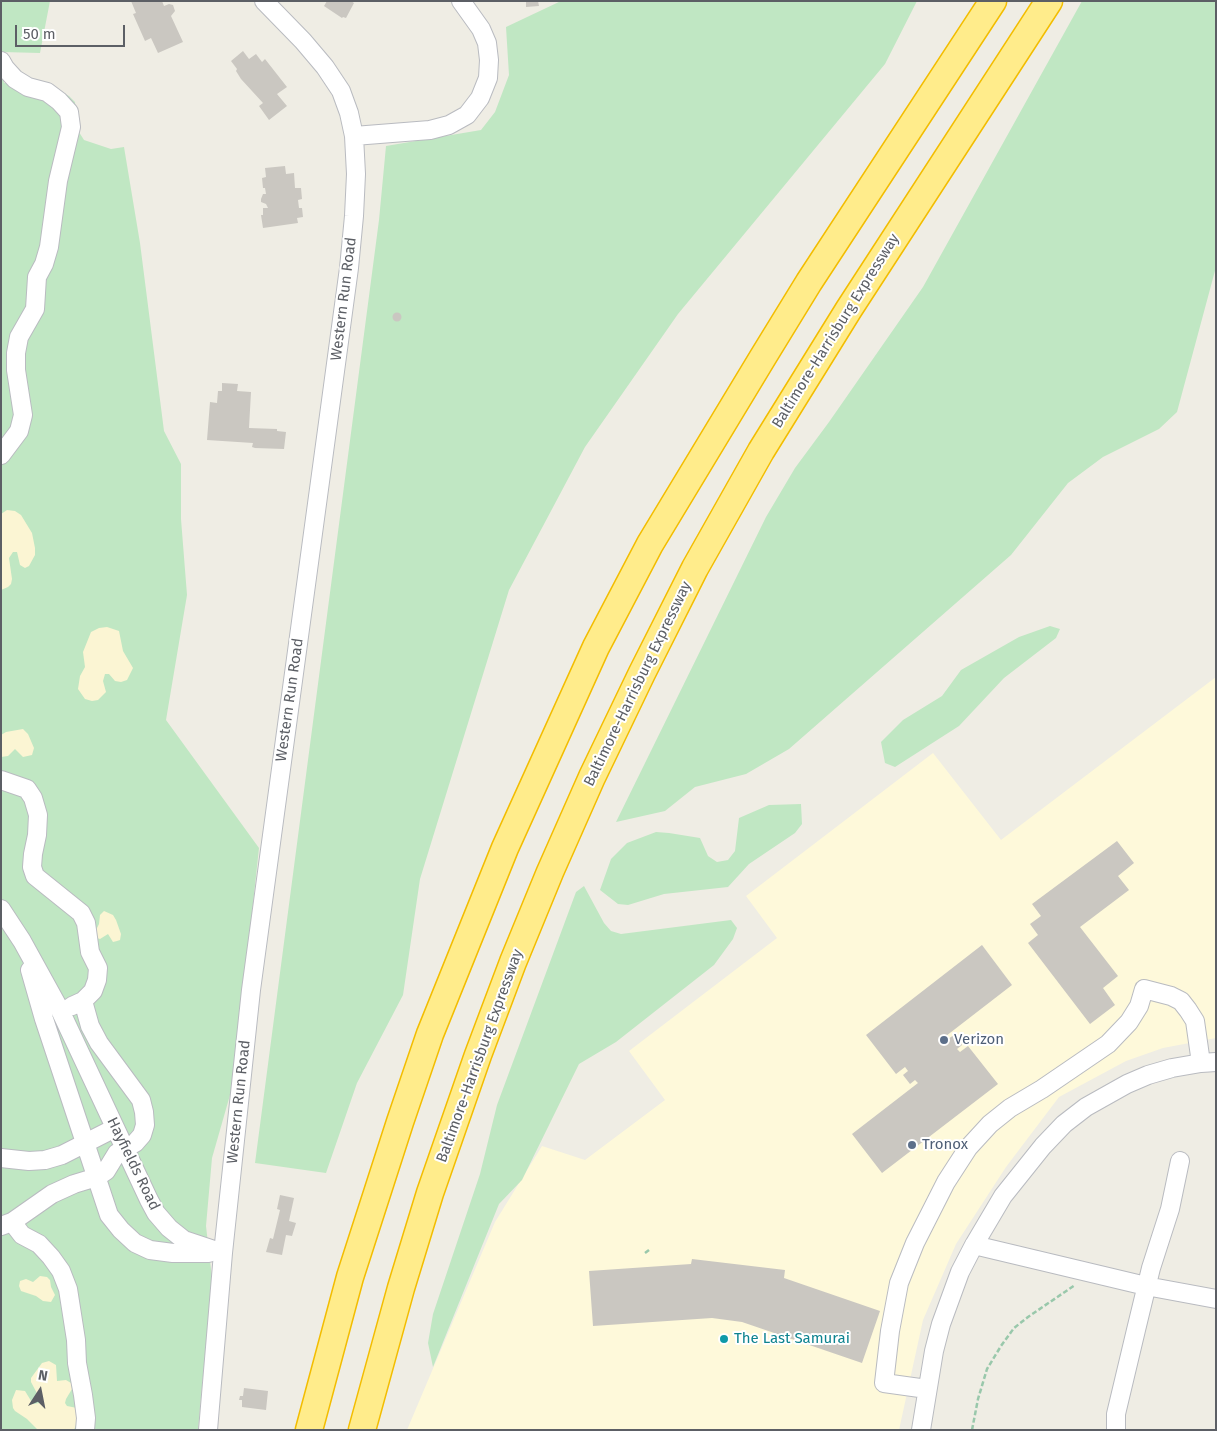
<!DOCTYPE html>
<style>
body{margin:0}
#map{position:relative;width:1217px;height:1431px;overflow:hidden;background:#efede4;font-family:"Fira Sans",sans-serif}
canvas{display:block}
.frame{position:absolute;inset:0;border:2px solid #5c5f65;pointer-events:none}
.north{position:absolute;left:15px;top:1366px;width:50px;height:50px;-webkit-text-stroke:4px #fff;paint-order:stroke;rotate:11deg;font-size:14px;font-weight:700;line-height:20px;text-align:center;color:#5c5f65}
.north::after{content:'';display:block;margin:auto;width:18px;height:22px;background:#5c5f65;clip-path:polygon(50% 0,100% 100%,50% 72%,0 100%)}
.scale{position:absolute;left:15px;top:25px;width:110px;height:22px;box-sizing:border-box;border:2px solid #5c5f65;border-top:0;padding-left:6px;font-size:15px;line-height:18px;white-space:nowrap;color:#5c5f65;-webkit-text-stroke:4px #fff;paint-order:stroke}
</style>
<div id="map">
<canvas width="1217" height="1431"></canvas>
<div class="frame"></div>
<div class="north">N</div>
<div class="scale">50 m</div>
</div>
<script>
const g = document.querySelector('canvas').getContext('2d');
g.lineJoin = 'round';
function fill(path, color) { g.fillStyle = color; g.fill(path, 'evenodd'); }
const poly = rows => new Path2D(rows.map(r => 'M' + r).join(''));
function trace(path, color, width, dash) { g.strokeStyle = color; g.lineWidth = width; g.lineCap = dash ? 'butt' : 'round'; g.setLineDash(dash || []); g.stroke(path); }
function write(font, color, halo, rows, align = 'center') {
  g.font = font + ' "Fira Sans",sans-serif'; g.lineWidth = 4; g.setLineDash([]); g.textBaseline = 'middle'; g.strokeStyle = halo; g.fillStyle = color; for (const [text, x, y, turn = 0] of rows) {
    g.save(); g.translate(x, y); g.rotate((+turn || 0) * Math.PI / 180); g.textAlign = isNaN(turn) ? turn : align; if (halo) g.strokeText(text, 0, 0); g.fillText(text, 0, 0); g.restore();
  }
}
const commercial = poly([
 [1216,677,1216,1038,1163,1048,1126,1061,1059,1097,1006,1167,956,1244,923,1320,899,1430,407,1430,495,1222,542,1146,585,1160,665,1100,629,1051,777,938,746,896,933,753,1001,840]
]);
const green = poly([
 [1,1,50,1,40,53,2,52,4,83,24,82,59,91,69,96,75,102,77,129,84,140,111,149,124,147,140,243,164,431,181,464,181,519,187,595,166,720,259,848,234,1081,212,1158,206,1226,212,1278,198,1430,1,1430],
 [561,1,917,1,885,64,678,314,585,447,509,590,420,879,403,995,357,1083,326,1173,255,1163,379,220,386,146,481,130,495,112,509,75,506,27],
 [1082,1,1216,1,1216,267,1177,412,1159,429,1103,457,1068,483,1011,555,789,749,746,774,695,787,665,811,616,822,766,517,795,468,829,422,923,287],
 [1050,626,1060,629,1056,638,1004,678,959,726,895,767,885,763,881,742,903,720,942,696,961,670,1019,637],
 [801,804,802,824,795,833,749,864,728,887,664,894,628,905,618,904,600,890,611,859,627,843,656,832,669,833,700,838,708,856,717,862,728,860,735,851,739,818,769,805],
 [584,886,604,923,611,931,621,934,731,920,737,928,733,939,714,965,616,1042,579,1064,522,1180,499,1204,433,1367,428,1343,433,1314,480,1174,497,1105,576,892]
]);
const sand = poly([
 [7,510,15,511,21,515,32,533,35,548,35,555,29,566,25,568,20,565,17,552,13,552,9,558,12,579,11,584,8,587,1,590,1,514],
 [107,627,119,631,123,651,133,668,127,680,121,682,115,681,109,674,105,674,103,681,106,692,98,700,92,701,85,699,78,689,80,676,85,667,83,652,91,632,99,628],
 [23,729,28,734,34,748,32,755,23,757,15,749,8,756,1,757,1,735,6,732],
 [104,911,113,915,116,920,121,934,120,940,117,941,113,942,108,934,100,939,97,938,96,930,99,924,100,915],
 [40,1276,47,1277,50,1280,51,1287,55,1295,51,1302,43,1301,36,1296,21,1291,19,1286,20,1281,26,1279,33,1282],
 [49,1361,56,1365,57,1381,66,1380,71,1383,72,1389,66,1399,65,1403,67,1406,77,1408,80,1415,74,1430,38,1430,27,1419,15,1411,13,1408,12,1400,16,1390,25,1391,33,1404,40,1403,40,1399,31,1382,31,1378,42,1363]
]);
const building = poly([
 [131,1,162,1,164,6,169,4,173,5,175,11,171,16,183,42,158,53,151,38,145,41,133,14,136,13],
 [327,1,351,1,354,3,346,18,343,17,342,18,324,6],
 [526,1,538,1,539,6,526,7],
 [243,51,249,59,256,54,262,62,265,59,287,87,277,94,287,106,269,120,259,106,263,103,241,79,236,71,237,69,231,61],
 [285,166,286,174,294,173,295,188,301,188,302,199,298,200,299,208,302,208,303,217,297,218,298,223,263,228,261,215,263,215,263,208,268,208,266,204,261,202,261,199,263,194,266,194,265,188,263,188,262,178,266,177,265,168],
 '392.5 317a4.5 4.5 0 1 1 9 0a4.5 4.5 0 1 1-9 0Z',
 [222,383,238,384,237,391,251,392,249,428,277,429,277,431,286,432,284,449,255,448,252,447,253,443,207,440,210,402,217,403,218,391,222,391],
 [1117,841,1134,863,1118,876,1129,890,1080,927,1118,976,1103,988,1115,1005,1090,1024,1028,943,1038,935,1030,924,1041,916,1032,904],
 [982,945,1012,985,946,1036,948,1039,954,1035,962,1045,957,1049,960,1052,968,1046,998,1084,882,1173,852,1134,918,1083,915,1080,910,1084,903,1075,908,1071,905,1067,896,1074,866,1035],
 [280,1195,294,1198,289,1221,296,1223,292,1236,286,1235,282,1255,266,1252,270,1238,273,1239,280,1210,277,1209],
 [692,1259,785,1270,784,1278,880,1311,862,1363,742,1322,712,1318,593,1326,589,1271,691,1264],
 [244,1388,268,1391,266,1410,242,1407,242,1400,239,1400,240,1396,243,1396]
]);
const path = poly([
 [645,1253,649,1250],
 [972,1430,978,1399,987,1369,1001,1346,1014,1328,1028,1317,1075,1285]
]);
const minor = poly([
 [1,61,5,68,15,79,28,87,47,92,59,101,69,112,71,127,58,181,49,247,44,264,37,277,35,309,19,337,16,353,16,370,23,415,19,431,1,455],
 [354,136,430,130,449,125,467,115,480,98,488,78,489,60,487,43,481,29,461,1],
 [1,780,27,789,33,798,38,815,37,835,33,854,32,867,35,876,81,913,86,923,90,952,98,968,97,980,93,991,83,1001,72,1006],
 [1,909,22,941,60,1010,149,1200,156,1213,169,1228,184,1240,223,1253],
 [30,970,44,1019,109,1215,121,1230,135,1243,150,1250,173,1253,209,1253],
 [1,1158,29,1161,45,1160,62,1155,115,1128],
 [12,1222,22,1235,39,1244,51,1257,61,1271,68,1289,76,1340,77,1363,83,1395,86,1418,85,1430],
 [1,1226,12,1222,52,1194,74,1184,97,1177,106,1171,117,1153,135,1143,142,1135,145,1125,144,1112,141,1100,99,1043,90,1026,83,1001],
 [974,1245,1146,1286,1216,1299],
 [927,1389,884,1383,890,1331,899,1283,915,1243,946,1182,968,1148,990,1124,1010,1108,1042,1089,1108,1044,1129,1022,1139,1006,1144,989,1171,996,1181,1001,1188,1010,1195,1021,1201,1063],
 [208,1430,223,1253,251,990,349,268,354,216,356,174,354,136,349,113,341,91,325,67,303,41,264,1],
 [921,1430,934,1351,941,1324,960,1272,974,1245,1003,1196,1043,1146,1064,1124,1086,1107,1127,1084,1148,1075,1172,1068,1201,1063,1216,1062],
 [1116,1430,1116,1414,1136,1330,1151,1268,1170,1209,1180,1161]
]);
const highway = poly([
 [309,1430,350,1277,400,1122,430,1034,505,848,596,647,650,544,763,357,809,282,993,1],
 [362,1430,401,1288,430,1193,478,1055,513,962,550,872,592,777,642,673,695,568,761,451,849,309,1049,1]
]);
const markers = [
 [944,1040,5,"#5c6f8a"],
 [912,1145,5,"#5c6f8a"],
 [724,1339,5,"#0f9aa8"]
];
const streetNames = [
 ["Western Run Road",344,299,-83],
 ["Baltimore-Harrisburg Expressway",836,331,-58],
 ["Baltimore-Harrisburg Expressway",638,684,-64],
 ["Western Run Road",290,700,-82],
 ["Baltimore-Harrisburg Expressway",480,1056,-70],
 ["Western Run Road",239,1102,-84],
 ["Hayfields Road",133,1164,64]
];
const serviceNames = [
 ["Verizon",954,1040],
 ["Tronox",922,1145]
];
const cultureNames = [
 ["The Last Samurai",734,1339]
];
fill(commercial, '#fef9da');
fill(green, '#c0e7c3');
fill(sand, '#fbf5d3');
fill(building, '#cac7c1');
trace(minor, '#b9bbc0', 20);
trace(highway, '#f3bd00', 29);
trace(path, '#99c8ab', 2.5, [5, 2.5]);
trace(minor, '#fff', 18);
trace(highway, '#ffec8b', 26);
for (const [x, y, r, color] of markers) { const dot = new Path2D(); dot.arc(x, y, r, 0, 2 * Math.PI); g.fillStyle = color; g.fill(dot); trace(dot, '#fff', 2); }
write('15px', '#5c5f65', '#fff', streetNames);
write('15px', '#4e5e75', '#fff', serviceNames, 'left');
write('15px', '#0d838f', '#fff', cultureNames, 'left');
</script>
